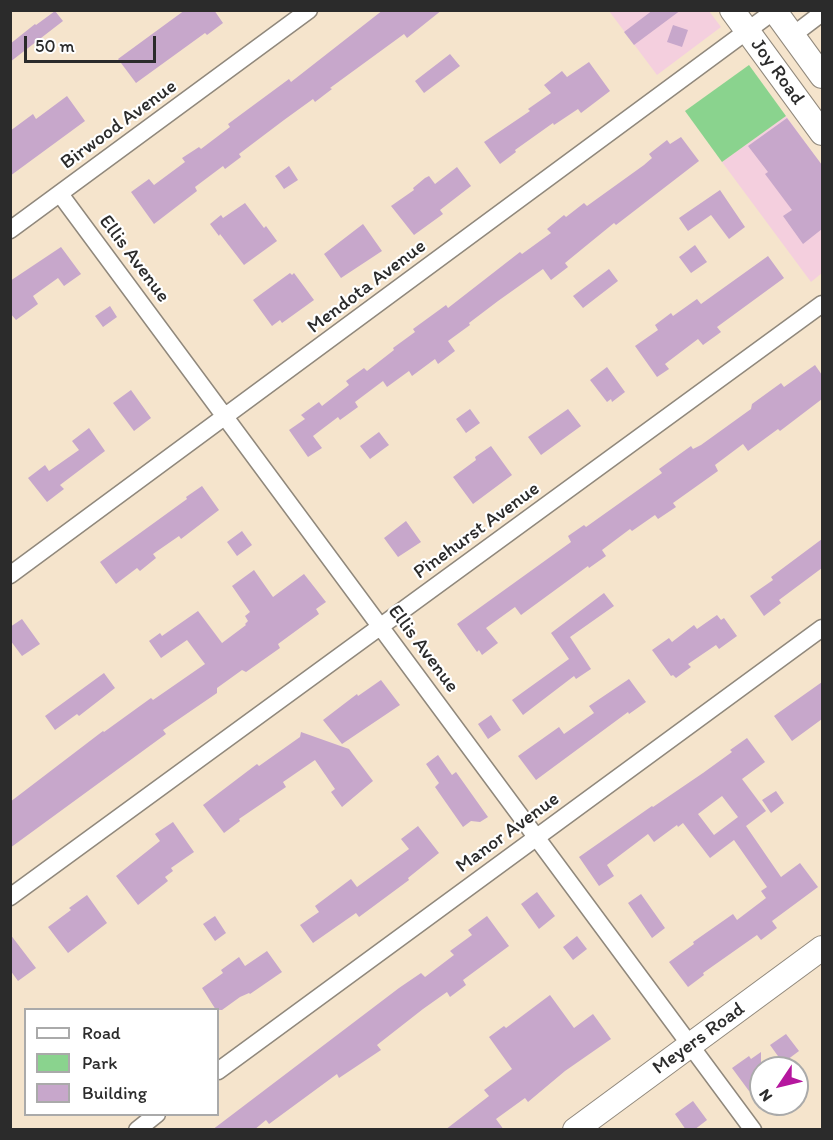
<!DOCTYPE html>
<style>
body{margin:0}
#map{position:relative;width:833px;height:1140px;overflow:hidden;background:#f5e4cc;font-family:Itim,sans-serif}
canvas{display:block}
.frame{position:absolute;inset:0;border:12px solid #2b2b2b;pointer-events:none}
.legend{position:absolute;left:24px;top:1008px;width:195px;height:108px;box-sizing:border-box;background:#fff;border:2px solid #aaa;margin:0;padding:8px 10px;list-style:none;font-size:18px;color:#2b2b2b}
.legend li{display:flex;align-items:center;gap:12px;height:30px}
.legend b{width:30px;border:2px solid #aaa}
.north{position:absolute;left:749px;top:1056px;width:60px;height:60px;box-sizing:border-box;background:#fff;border:2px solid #aaa;border-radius:50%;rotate:235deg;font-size:16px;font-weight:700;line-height:24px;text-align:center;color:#2b2b2b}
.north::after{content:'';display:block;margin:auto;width:21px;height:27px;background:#b5179e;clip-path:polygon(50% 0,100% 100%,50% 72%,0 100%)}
.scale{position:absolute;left:24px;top:36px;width:132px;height:27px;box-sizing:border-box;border:3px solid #2b2b2b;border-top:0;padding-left:8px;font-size:18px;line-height:21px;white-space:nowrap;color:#2b2b2b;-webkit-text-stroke:4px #fff;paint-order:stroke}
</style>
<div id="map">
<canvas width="833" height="1140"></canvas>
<div class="frame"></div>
<ul class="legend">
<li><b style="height:8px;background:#fff"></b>Road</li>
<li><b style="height:16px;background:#8ad38e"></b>Park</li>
<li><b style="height:16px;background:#c7a7cb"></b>Building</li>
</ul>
<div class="north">N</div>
<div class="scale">50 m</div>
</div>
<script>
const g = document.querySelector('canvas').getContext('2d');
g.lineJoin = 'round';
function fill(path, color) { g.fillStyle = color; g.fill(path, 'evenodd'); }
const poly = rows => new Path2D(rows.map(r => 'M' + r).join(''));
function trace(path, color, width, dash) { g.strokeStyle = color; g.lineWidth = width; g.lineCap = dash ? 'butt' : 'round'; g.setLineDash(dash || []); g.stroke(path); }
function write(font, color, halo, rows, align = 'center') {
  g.font = font + ' Itim,sans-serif'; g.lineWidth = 4.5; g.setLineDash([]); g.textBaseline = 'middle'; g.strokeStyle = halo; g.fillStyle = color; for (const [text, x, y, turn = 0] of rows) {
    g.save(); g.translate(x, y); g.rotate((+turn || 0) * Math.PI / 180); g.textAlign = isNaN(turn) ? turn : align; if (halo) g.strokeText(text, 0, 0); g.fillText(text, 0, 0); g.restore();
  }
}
const built = poly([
 [609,11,709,11,721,27,657,75],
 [786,116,822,166,822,273,811,282,722,162]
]);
const green = poly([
 [749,65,786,116,722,162,685,111]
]);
const building = poly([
 [185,10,214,10,223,23,207,35,205,33,136,83,118,59],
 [383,10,442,10,407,38,404,34,330,88,332,89,315,102,313,99,284,120,239,154,241,157,225,169,223,166,195,187,197,191,154,224,131,192,149,179,154,185,185,162,182,158,199,147,201,149,230,127,228,124,289,79,291,82],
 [653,10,681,10,634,45,624,32],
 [55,11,63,21,10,62,10,44,35,24,36,25],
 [673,25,688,30,682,47,667,42],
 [450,54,460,66,424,93,415,81],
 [589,62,610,91,581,113,578,109,554,125,553,123,515,150,516,152,500,164,484,142,530,111,528,109,551,93,544,85,562,71,567,77],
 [67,96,85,121,10,176,10,131,33,114,36,119],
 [787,118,822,165,822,229,803,244,783,216,792,210,765,174,768,172,748,146],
 [681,137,699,161,616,225,614,223,587,245,565,263,568,267,551,280,543,269,498,301,469,323,470,325,448,341,455,351,438,364,435,359,412,376,409,371,387,387,383,381,355,402,358,407,340,420,338,417,313,436,322,448,308,457,289,430,305,419,301,415,319,402,322,406,349,385,346,381,364,368,367,371,394,350,393,348,415,332,413,329,446,305,448,308,520,252,522,254,551,233,547,229,564,215,566,217,584,203,587,206,644,165,652,158,649,154,667,140,670,144],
 [289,166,298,180,284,189,275,176],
 [457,167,471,186,440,210,443,214,414,235,391,206,414,190,413,188,425,178,429,176,435,184],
 [720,190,745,227,729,239,711,215,688,231,679,218],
 [245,203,264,228,266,226,277,241,244,265,220,234,219,236,210,224,221,215,223,218],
 [363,224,382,251,341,278,324,254],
 [695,245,707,262,691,273,679,257],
 [61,247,81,274,64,286,58,278,33,296,38,304,16,320,10,313,10,281],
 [768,256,784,278,717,327,721,332,703,345,698,339,665,364,669,369,657,377,635,346,658,330,655,325,671,313,673,316,697,299,701,304],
 [609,269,618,281,583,308,573,296],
 [290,273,292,275,294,273,314,300,282,323,280,320,272,326,253,300],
 [110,306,117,317,103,327,95,316],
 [815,365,822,375,822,399,780,431,778,429,748,451,743,444,715,465,718,471,673,503,676,507,658,519,655,515,632,531,630,529,602,550,606,556,589,568,588,566,521,615,515,607,486,628,498,643,482,655,479,650,477,652,457,624,571,542,568,536,584,525,586,527,662,473,659,469,691,446,693,449,701,445,751,409,752,404,781,383,784,387],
 [607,367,625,392,612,402,611,399,607,402,590,380],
 [131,390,151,418,134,431,113,403],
 [470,409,480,423,466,433,456,419],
 [568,409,581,426,541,455,528,437],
 [89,428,105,451,60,485,64,489,47,502,28,478,45,465,49,471,79,450,72,441],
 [379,432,389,445,370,459,360,446],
 [491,446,512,475,473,504,453,477,476,460,475,457],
 [202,486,219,510,181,539,179,536,153,554,156,558,140,571,137,568,116,584,100,562,187,499,186,497],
 [406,521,421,542,398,557,384,538],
 [242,531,252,545,237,556,227,542],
 [822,539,822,568,779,600,781,603,764,616,750,596,773,580,771,577],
 [254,570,273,597,304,574,326,602,316,609,319,614,278,644,280,648,246,672,242,670,217,688,217,693,163,730,166,734,10,848,10,802,103,731,104,732,151,698,153,700,205,664,187,640,161,658,149,641,160,633,162,636,198,611,222,643,246,625,245,624,248,621,245,616,250,612,232,586],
 [604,593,614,606,570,637,591,669,576,679,574,676,523,715,512,700,569,659,551,633],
 [717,615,721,620,724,618,737,636,719,649,716,645,688,664,691,667,676,678,673,675,671,676,652,650,669,638,672,642,694,625,697,629],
 [22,619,40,644,22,656,10,640,10,627],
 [104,673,115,688,79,716,77,714,55,730,45,716],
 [629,679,646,702,629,714,628,712,536,780,518,756,559,727,564,734,594,713,589,706],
 [381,680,400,705,342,744,323,720,357,694,358,696],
 [822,682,822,719,792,741,774,716],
 [491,715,501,730,488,739,478,724],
 [301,732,349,749,373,781,342,807,331,792,335,789,315,760,283,782,286,787,239,819,240,821,224,833,203,805,257,764,259,766,300,737],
 [747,738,765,762,742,779,766,811,746,826,781,877,800,863,818,887,772,921,777,928,761,940,757,935,703,973,704,975,688,987,669,962,694,944,693,942,733,914,737,920,766,898,761,891,767,887,734,840,710,858,683,823,678,827,677,825,654,842,648,834,607,865,614,876,599,886,579,857,652,806,653,807,703,773,732,752,730,750],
 [722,796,738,817,714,835,698,814],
 [438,755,452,775,456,772,488,817,480,822,471,821,463,827,435,787,439,783,426,764],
 [776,791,784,803,771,813,762,800],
 [173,822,194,852,171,868,173,871,165,877,168,881,138,905,116,876,160,841,155,834],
 [418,826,439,853,408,878,409,880,359,917,356,913,313,943,300,925,319,912,315,906,351,879,357,887,409,849,401,839],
 [537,892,555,916,539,929,521,904],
 [641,894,665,928,652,938,628,903],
 [87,895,107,923,68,953,48,927,71,910,69,908],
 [215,916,226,933,215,941,203,924],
 [487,916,509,946,463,980,466,985,450,997,447,992,423,1009,377,1045,381,1050,339,1078,337,1074,269,1124,266,1120,254,1130,212,1130,399,988,421,973,425,977,454,955,450,951,472,935,468,930],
 [10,934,36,968,18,981,10,970],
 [577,936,587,949,573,960,563,947],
 [267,951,282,972,250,994,249,993,240,997,222,1010,216,1010,202,988,223,973,221,970,239,957,245,966],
 [550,995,574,1028,593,1014,611,1039,565,1071,528,1102,525,1098,496,1119,504,1130,445,1130,489,1096,484,1090,512,1069,489,1037,504,1026,506,1028],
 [786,1034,799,1051,783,1063,770,1045],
 [761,1052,761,1082,749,1091,732,1068,749,1056,751,1059],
 [693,1101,707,1120,694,1130,686,1130,675,1114]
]);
const street = poly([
 [793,35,822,13],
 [60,194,753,1130],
 [10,230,309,10],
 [10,575,774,11],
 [10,897,822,304],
 [218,1071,822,628],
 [137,1130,157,1114]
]);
const secondary = poly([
 [732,10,822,133],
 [774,10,822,76],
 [575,1130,822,948]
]);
const streetNames = [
 ["Joy Road",777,72,54],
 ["Birwood Avenue",119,125,-36],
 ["Ellis Avenue",134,259,53],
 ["Mendota Avenue",367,287,-37],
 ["Pinehurst Avenue",477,531,-36],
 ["Ellis Avenue",423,649,53],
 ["Manor Avenue",508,833,-36],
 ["Meyers Road",699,1039,-36]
];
fill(built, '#f4cfde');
fill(green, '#8ad38e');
fill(building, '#c7a7cb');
trace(street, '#90887c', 19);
trace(secondary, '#90887c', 26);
trace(street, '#fff', 16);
trace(secondary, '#fff', 24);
write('20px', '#2b2b2b', '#fff', streetNames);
</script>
